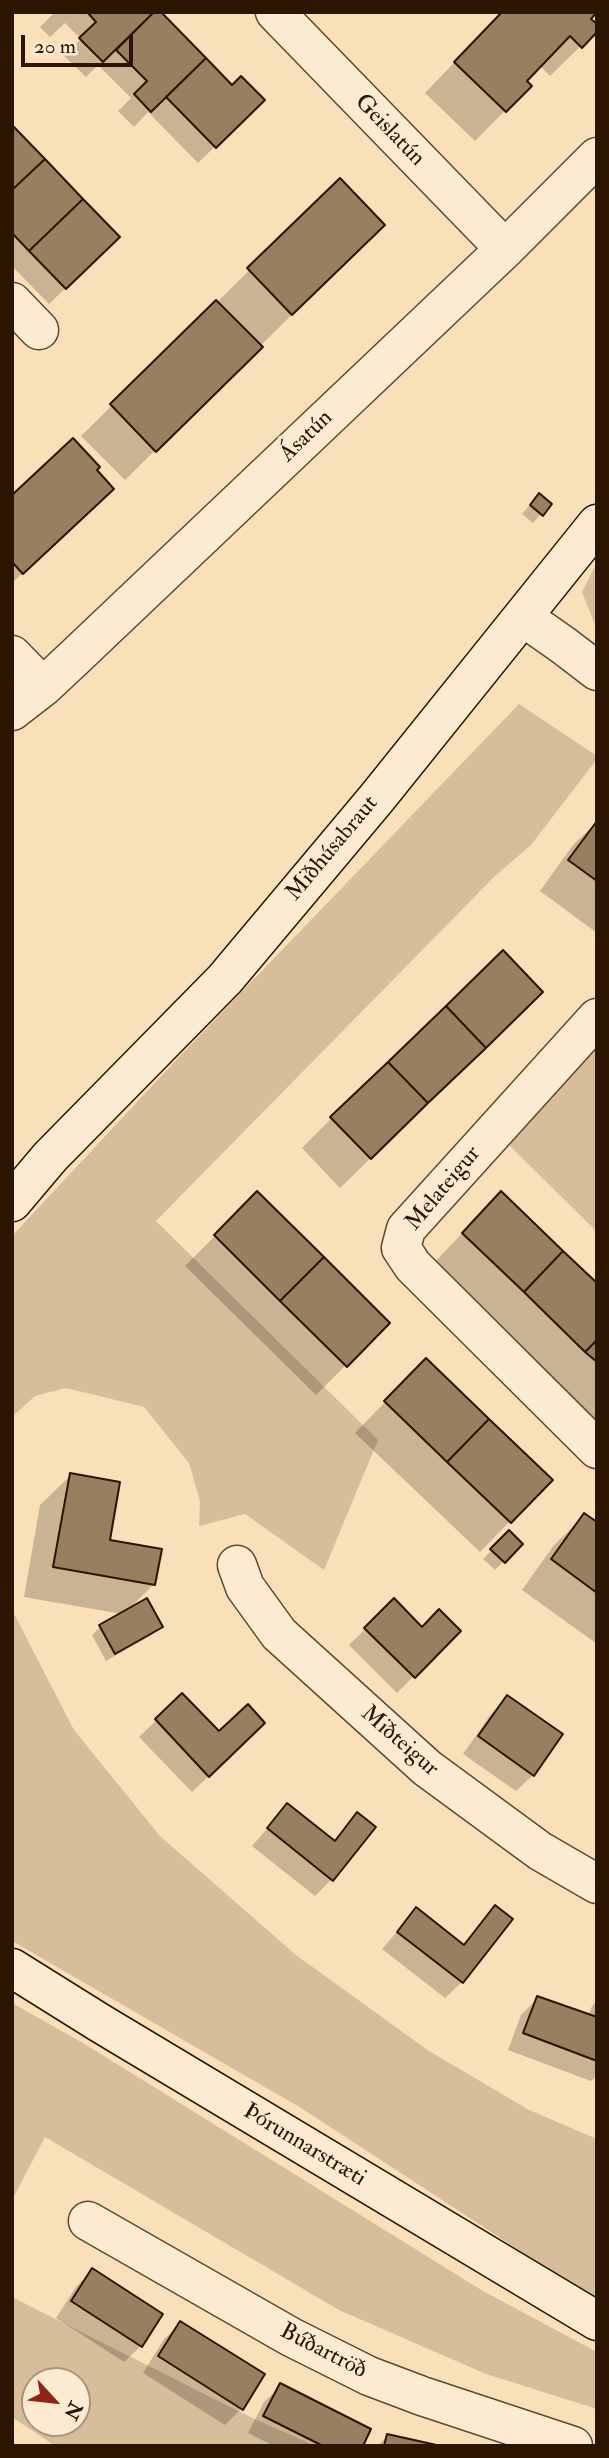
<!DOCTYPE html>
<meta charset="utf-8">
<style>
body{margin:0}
#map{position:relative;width:609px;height:2458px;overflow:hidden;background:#fae0b8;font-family:"IM FELL Double Pica",serif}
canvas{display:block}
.frame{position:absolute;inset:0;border:14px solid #2c1500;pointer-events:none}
.north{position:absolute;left:21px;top:2367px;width:70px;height:70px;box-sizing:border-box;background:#fcebd1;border:2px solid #a9957d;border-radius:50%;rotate:117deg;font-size:19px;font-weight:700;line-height:28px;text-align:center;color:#2c1500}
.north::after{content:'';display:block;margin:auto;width:24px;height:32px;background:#8f2418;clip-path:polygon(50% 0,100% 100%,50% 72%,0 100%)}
.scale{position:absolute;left:21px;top:35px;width:112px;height:32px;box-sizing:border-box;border:4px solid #2c1500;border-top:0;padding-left:9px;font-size:21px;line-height:24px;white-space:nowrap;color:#2c1500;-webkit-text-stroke:5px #fcebd1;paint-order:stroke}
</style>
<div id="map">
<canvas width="609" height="2458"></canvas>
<div class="frame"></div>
<div class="north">N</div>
<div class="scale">20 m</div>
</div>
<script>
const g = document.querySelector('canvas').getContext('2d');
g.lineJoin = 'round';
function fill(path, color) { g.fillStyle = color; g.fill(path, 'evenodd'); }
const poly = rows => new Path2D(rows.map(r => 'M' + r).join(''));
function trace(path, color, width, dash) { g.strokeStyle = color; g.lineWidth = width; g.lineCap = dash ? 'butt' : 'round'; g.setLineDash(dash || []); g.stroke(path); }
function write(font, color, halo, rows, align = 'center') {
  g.font = font + ' "IM FELL Double Pica",serif'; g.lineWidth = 7; g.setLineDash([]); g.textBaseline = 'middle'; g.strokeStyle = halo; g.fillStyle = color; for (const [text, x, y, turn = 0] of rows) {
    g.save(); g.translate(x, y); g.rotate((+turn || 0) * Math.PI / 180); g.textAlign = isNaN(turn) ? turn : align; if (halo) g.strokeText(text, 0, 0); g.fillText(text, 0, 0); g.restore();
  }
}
const green = poly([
 [597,562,597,630,582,592],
 [519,704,597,756,597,759,531,845,495,876,156,1221,378,1440,324,1570,245,1514,199,1526,200,1501,189,1463,144,1407,66,1388,35,1396,12,1417,12,1236,179,1057],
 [597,1032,597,1232,505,1141],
 [12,1610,74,1730,160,1836,296,1955,429,2051,529,2110,597,2139,597,2301,301,2108,12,1941],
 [12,2003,83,2043,483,2291,597,2352,597,2409,486,2374,339,2310,45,2137,12,2200],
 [12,2297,246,2415,315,2446,55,2446,12,2417],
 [77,2381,77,2423,35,2423,35,2381]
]);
const shadow = poly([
 [51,12,158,12,232,88,262,100,198,163,148,112,134,127,118,111,131,98,98,65,86,77,64,56,81,39,65,23,50,37,40,27,53,14],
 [503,12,588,19,597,30,550,76,539,65,524,81,529,86,475,141,425,93],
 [12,128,118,237,49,304,12,266],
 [340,181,352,255,125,480,81,436],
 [12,497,82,519,12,583],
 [531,504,541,514,533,523,522,514],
 [597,822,597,933,540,891,573,845],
 [511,1022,340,1188,302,1148,332,1118],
 [257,1194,388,1323,316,1395,185,1266],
 [471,1224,597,1286,597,1421,433,1264],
 [396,1391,550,1480,480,1552,355,1433],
 [71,1475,108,1541,154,1584,128,1610,161,1627,152,1635,106,1661,92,1635,100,1627,122,1614,24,1597,40,1505],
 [585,1515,597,1524,597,1644,522,1590,554,1545],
 [509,1533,520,1544,495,1570,483,1559],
 [394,1601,422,1629,459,1631,397,1693,349,1645],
 [182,1695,219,1734,247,1739,192,1792,139,1737],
 [507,1697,533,1775,516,1791,463,1754,491,1714],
 [287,1806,332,1842,357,1815,331,1880,315,1896,252,1846],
 [495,1907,462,1982,445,1998,382,1949,416,1910,462,1945],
 [538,1998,588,2017,592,2006,597,2001,597,2076,591,2081,508,2050,521,2015],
 [92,2270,141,2346,124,2362,56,2318,76,2287],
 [181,2323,242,2408,225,2425,143,2373,164,2339],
 [281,2386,361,2446,274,2446,248,2433,264,2402],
 [387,2436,433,2446,378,2446]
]);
const building = poly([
 [87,12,154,12,103,62,79,38,96,22,87,12],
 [154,12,161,12,206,58,151,112,134,94,147,81,116,50,154,12],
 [502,12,597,12,591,19,597,24,597,32,582,48,570,36,527,81,532,86,506,112,454,62,502,12],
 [206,58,232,85,241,76,265,100,216,148,166,97,206,58],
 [12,125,45,159,12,190,12,125],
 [45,159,83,199,29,251,12,233,12,190,45,159],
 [340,178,385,225,292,315,247,268,340,178],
 [83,199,120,237,66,289,29,251,83,199],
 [216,300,263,347,156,452,110,404,216,300],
 [73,438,100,467,97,470,114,489,23,574,12,562,12,495,73,438],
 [539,493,552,504,543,516,530,505,539,493],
 [597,821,597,881,568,860,597,821],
 [503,950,543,992,486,1048,446,1006,503,950],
 [446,1006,486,1048,428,1103,388,1062,446,1006],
 [388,1062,428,1103,371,1159,330,1117,388,1062],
 [257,1191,324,1257,280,1301,214,1235,257,1191],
 [501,1191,563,1251,524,1292,462,1233,501,1191],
 [563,1251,597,1283,597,1340,585,1352,524,1292,563,1251],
 [324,1257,390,1323,347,1367,280,1301,324,1257],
 [597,1340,597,1362,585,1352,597,1340],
 [426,1358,489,1419,447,1462,384,1401,426,1358],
 [489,1419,553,1480,511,1523,447,1462,489,1419],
 [70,1473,120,1482,110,1540,162,1549,155,1585,53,1567,70,1473],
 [584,1513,597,1522,597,1593,551,1559,584,1513],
 [509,1530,523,1544,505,1563,490,1549,509,1530],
 [147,1598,163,1627,115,1654,99,1625,147,1598],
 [394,1598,422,1627,439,1609,461,1631,415,1678,364,1628,394,1598],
 [182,1693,219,1731,248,1704,265,1723,209,1777,155,1719,182,1693],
 [507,1695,563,1734,534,1776,478,1736,507,1695],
 [287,1803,335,1841,357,1812,376,1827,333,1881,267,1828,287,1803],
 [495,1905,513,1919,463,1983,397,1932,416,1907,464,1945,495,1905],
 [537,1996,597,2017,597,2061,523,2033,537,1996],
 [92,2268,163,2314,142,2347,71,2301,92,2268],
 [180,2321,265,2374,243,2410,158,2356,180,2321],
 [280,2383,371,2429,363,2446,323,2446,263,2416,280,2383],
 [387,2434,441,2446,384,2446,387,2434]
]);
const street = poly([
 [275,12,505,249],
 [12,302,39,330],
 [523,617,563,645,597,671],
 [12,655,43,687],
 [12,711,43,687,74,658,505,249,597,157],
 [597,1018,406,1229,401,1248,413,1266,597,1449],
 [237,1565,245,1587,279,1634,427,1768,540,1851,597,1884],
 [88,2221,291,2337,369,2376,422,2396,573,2446]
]);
const secondary = poly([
 [12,1202,50,1157,225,979,376,799,597,524],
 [12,1968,100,2023,597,2321]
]);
const streetNames = [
 ["Geislatún",389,131,46],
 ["Ásatún",307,437,-44],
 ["Miðhúsabraut",333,849,-50],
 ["Melateigur",444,1189,-50],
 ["Miðteigur",399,1742,41],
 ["Þórunnarstræti",304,2146,31],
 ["Búðartröð",323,2352,27]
];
fill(green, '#d7bd99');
fill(shadow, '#0003');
fill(building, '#977f60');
trace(building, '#2c1500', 2);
trace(street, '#60482e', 41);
trace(secondary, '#2c1500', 41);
trace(street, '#fcebd1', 38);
trace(secondary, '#fcebd1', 38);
write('23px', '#2c1500', '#fcebd1', streetNames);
</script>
